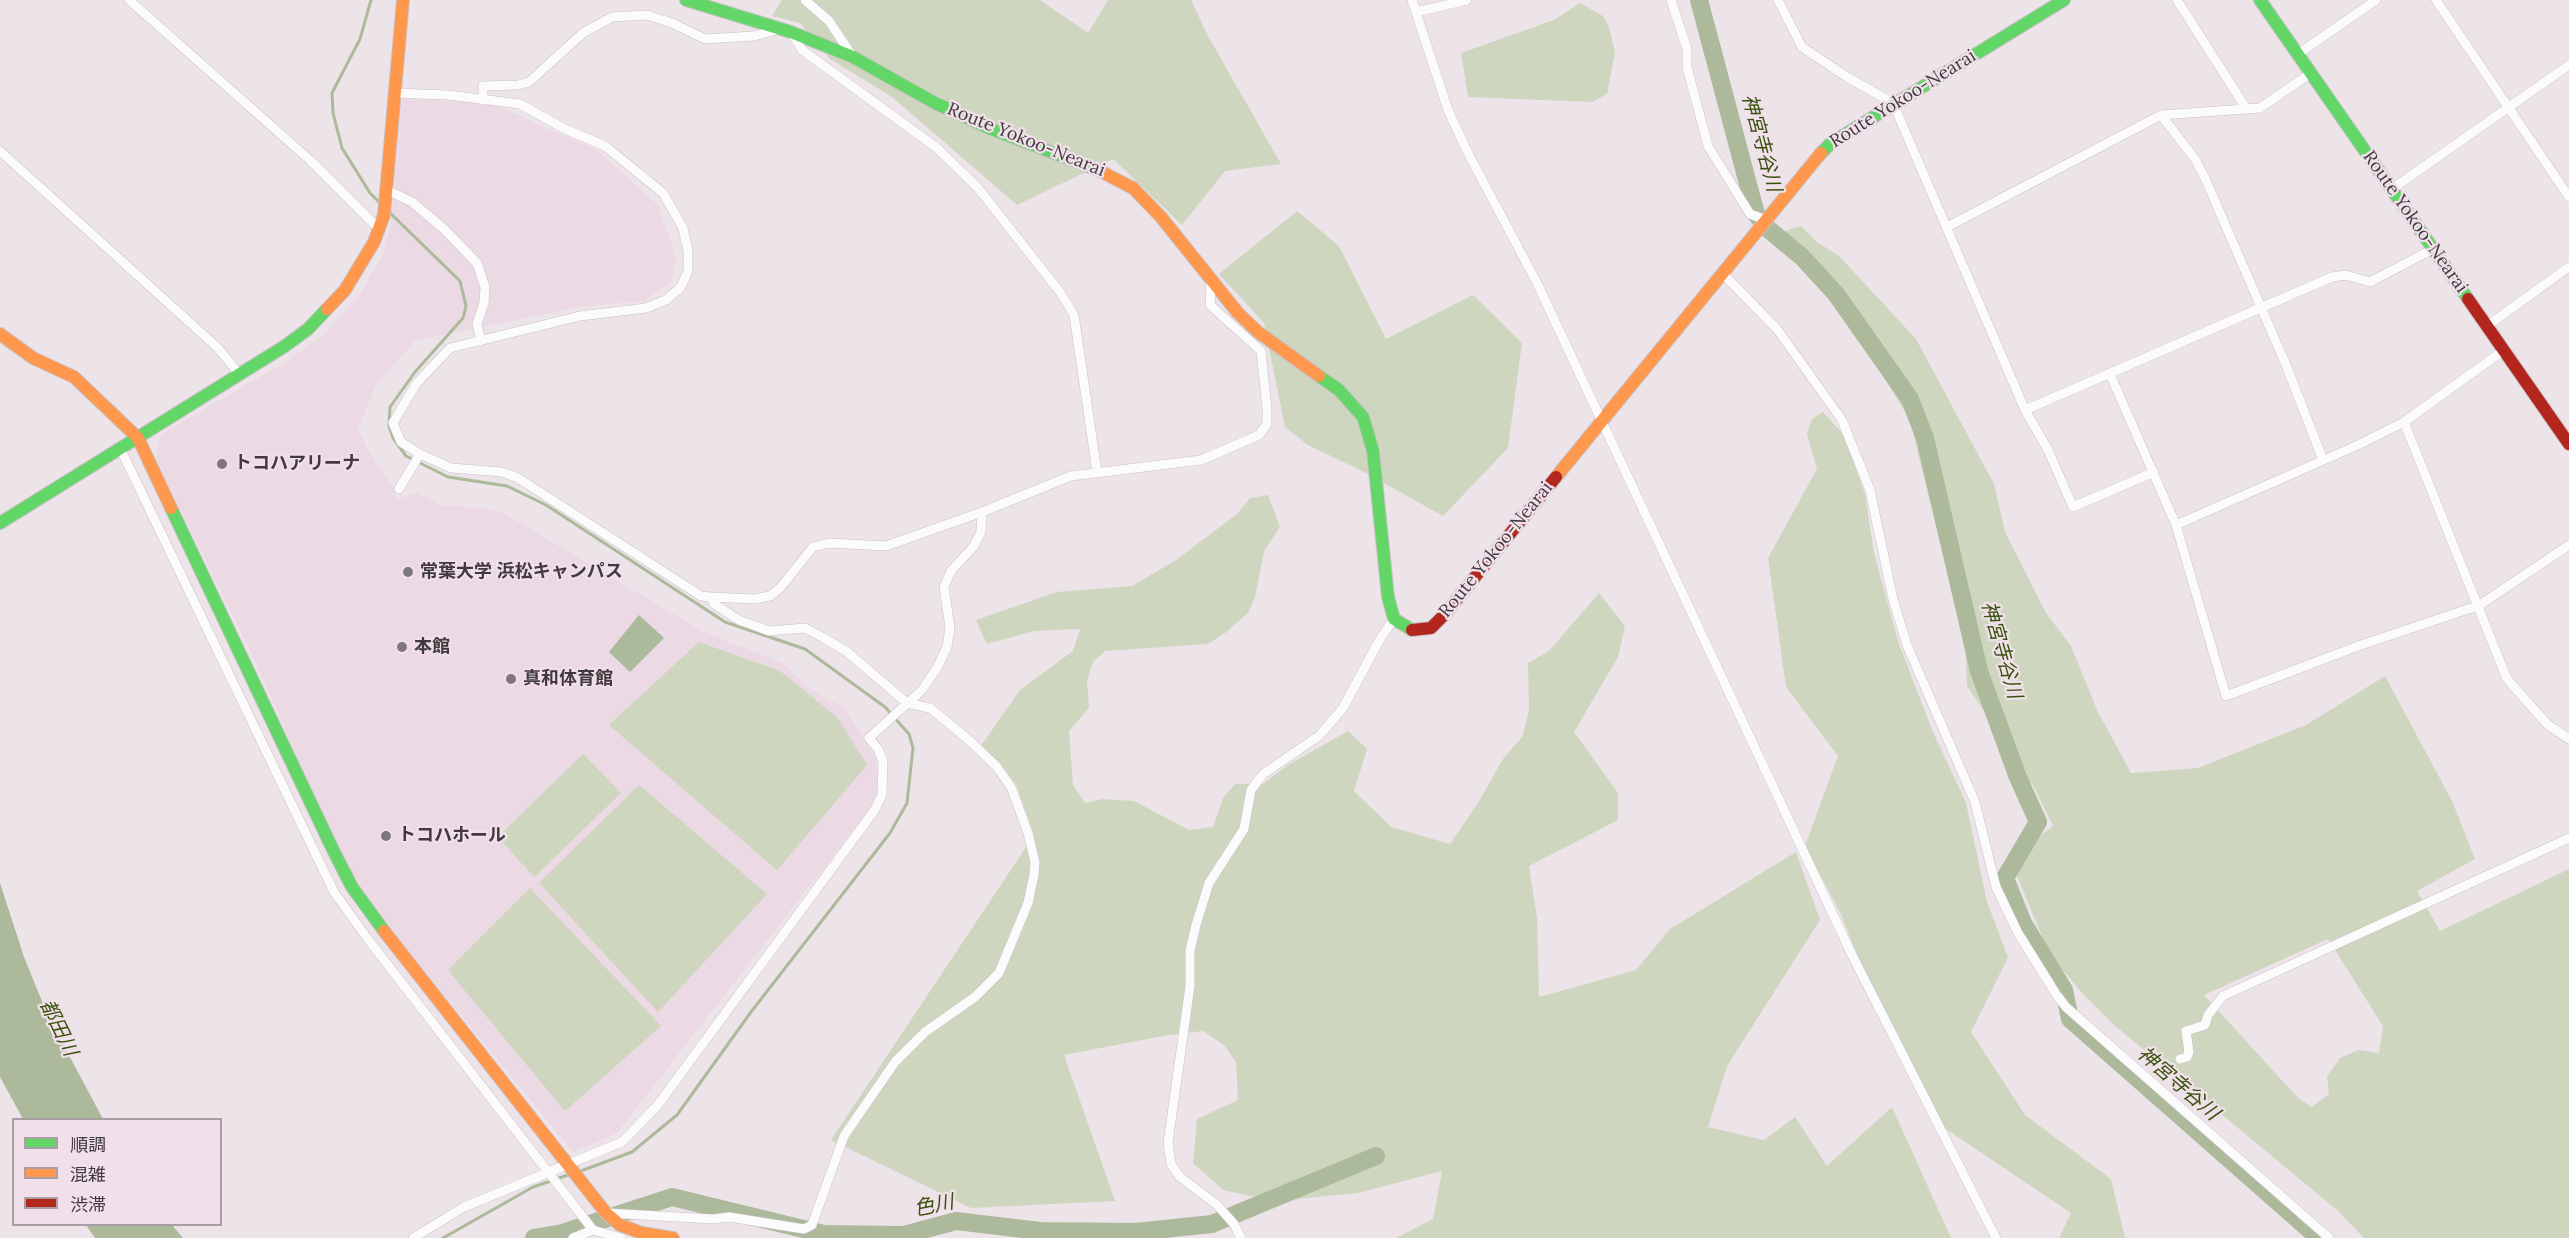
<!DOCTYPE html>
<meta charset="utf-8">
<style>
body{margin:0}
#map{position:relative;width:2569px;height:1238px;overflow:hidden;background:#ede4e9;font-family:Lora,"Noto Sans JP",serif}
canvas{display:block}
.legend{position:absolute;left:12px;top:1118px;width:210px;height:108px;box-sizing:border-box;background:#f1e0e9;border:2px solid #aa9ea5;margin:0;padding:8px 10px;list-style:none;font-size:18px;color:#403a3e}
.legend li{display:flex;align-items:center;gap:12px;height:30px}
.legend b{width:30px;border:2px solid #aa9ea5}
</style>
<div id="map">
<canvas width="2569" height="1238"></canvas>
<ul class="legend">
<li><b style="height:8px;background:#63d668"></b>順調</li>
<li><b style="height:8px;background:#ff974d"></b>混雑</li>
<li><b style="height:8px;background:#b3261e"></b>渋滞</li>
</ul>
</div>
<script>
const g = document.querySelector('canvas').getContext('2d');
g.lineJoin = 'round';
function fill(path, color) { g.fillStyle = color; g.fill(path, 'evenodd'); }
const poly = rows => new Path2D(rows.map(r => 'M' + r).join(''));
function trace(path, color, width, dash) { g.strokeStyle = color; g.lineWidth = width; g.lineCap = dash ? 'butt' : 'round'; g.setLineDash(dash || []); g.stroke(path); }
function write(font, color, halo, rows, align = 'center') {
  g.font = font + ' Lora,"Noto Sans JP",serif'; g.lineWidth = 4.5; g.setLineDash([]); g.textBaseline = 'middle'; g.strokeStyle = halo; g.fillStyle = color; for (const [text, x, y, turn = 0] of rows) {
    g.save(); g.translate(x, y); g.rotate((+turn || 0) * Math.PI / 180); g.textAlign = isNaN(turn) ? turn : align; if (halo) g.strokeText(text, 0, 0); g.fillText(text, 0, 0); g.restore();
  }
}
const built = poly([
 [402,99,491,103,598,151,658,205,676,257,671,282,644,301,580,307,416,340,375,386,358,430,375,463,394,487,395,500,416,493,442,505,491,509,505,514,702,631,783,663,808,687,845,709,876,759,878,777,876,794,870,808,617,1133,573,1152,383,920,358,885,336,848,260,671,157,462,157,448,162,434,284,363,321,337,358,297,381,258,391,224]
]);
const green = poly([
 [782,0,1040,0,1088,33,1108,0,1191,0,1208,36,1281,164,1225,171,1182,225,1113,159,1017,205,892,97,830,59,800,23,772,16],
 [1580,3,1603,16,1609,27,1615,53,1607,94,1592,102,1468,97,1461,53,1554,20],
 [1297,211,1339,246,1386,339,1473,295,1522,343,1508,448,1443,516,1366,473,1308,445,1285,427,1264,323,1219,274],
 [1801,226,1817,242,1839,256,1916,339,1994,484,2005,532,2046,613,2071,646,2097,710,2131,773,2198,768,2306,725,2385,676,2452,801,2475,859,2417,891,2440,931,2569,869,2569,1238,2364,1238,2338,1211,2114,1025,2082,993,2049,953,2010,859,2053,826,2034,787,1967,686,1965,629,1938,535,1910,420,1854,329,1785,231],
 [2328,939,2383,1026,2379,1053,2358,1050,2340,1058,2327,1076,2329,1094,2312,1107,2298,1098,2204,995],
 [1823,412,1844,435,1865,494,1874,553,1898,641,1932,730,1966,803,1987,902,2008,957,1971,1032,2025,1115,2111,1179,2125,1238,2059,1238,2071,1213,1946,1129,1884,1024,1840,912,1805,846,1838,756,1786,687,1768,558,1817,469,1807,434,1812,419],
 [1268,495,1280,527,1264,551,1255,597,1248,613,1225,633,1208,644,1105,651,1093,662,1087,681,1089,708,1069,731,1073,785,1085,803,1103,799,1134,801,1189,830,1213,827,1223,798,1235,784,1263,784,1288,765,1348,731,1367,749,1354,791,1391,827,1450,844,1478,803,1503,759,1522,737,1529,711,1528,663,1549,651,1599,593,1625,626,1618,657,1574,732,1618,793,1618,820,1529,866,1537,918,1539,997,1636,970,1670,929,1796,852,1820,920,1727,1066,1708,1127,1764,1140,1795,1117,1827,1166,1892,1107,1951,1238,1396,1238,1433,1219,1442,1171,1358,1193,1275,1201,1223,1190,1193,1163,1197,1119,1238,1100,1236,1062,1224,1045,1203,1031,1168,1035,1064,1055,1115,1201,971,1208,831,1140,1034,835,1016,784,1001,764,981,746,1020,690,1073,651,1080,629,1034,631,987,644,976,620,1057,592,1132,586,1176,560,1237,514,1250,498],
 [699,642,780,671,837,717,867,765,777,870,609,725],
 [583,754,621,793,534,877,498,837],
 [639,785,767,894,658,1012,539,883],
 [530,888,661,1026,565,1111,448,970]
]);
const water = poly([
 [639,615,664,638,630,672,609,652],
 [0,883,24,957,48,1016,103,1119,23,1119,0,1077],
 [86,1225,172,1225,183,1238,95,1238]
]);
const stream = poly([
 [371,0,360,39,332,93,333,113,342,148,370,193,381,204],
 [388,211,460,281,466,306,463,318,415,372,390,407,389,426,393,438,406,456,448,477,507,486,546,505,725,622,805,649,885,707,909,734,913,748,907,803,890,833,751,1012,677,1115,632,1152,578,1172],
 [443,1238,533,1187,571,1174]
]);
const river = poly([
 [1699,0,1756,214,1767,228,1802,257,1836,294,1910,399,1925,438,1979,671,2017,775,2038,822,2005,878,2023,923,2064,990,2070,1019,2319,1238],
 [534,1238,559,1234,672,1197,824,1234,904,1235,956,1221,1040,1231,1135,1232,1212,1224,1376,1156]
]);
const street = poly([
 [129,0,311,161,379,229],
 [805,0,829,21,853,57],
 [1412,0,1448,110,1468,153,1537,283,1852,955,1996,1238],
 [1671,0,1687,49,1687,67,1708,146,1750,214,1766,220],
 [1778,0,1802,47,1847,77,1893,103,2025,410,2332,277,2346,275,2370,282,2433,249],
 [2177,0,2246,108],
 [2436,0,2569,197],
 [1416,12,1467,0],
 [791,32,802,50,937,148,978,188,1060,292,1074,315,1097,472],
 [2298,54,2376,0],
 [395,93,448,95,520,104,565,129,605,146,663,193,683,228,688,251,688,271,681,287,666,300,646,308,580,316,450,348,416,384,393,423,401,442,420,454,399,489],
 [483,100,483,86,518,85,529,82,583,33,612,17,647,15,672,23,705,39,754,36,780,29],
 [2161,115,2195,159,2205,178,2286,365,2323,460],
 [0,151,218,348,240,375],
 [2392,189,2569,65],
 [387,190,412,202,444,229,477,263,485,287,484,303,477,324,481,341],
 [1947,227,2161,115,2260,108,2311,73],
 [1722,273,1777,329,1842,420,1870,490,1893,599,1907,645,1975,802,1996,887,2018,933,2056,994,2066,1007,2329,1238],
 [2487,326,2569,267],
 [2504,350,2404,422,2507,679,2548,725,2569,739],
 [2110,374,2176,525,2226,696,2361,645,2480,605,2569,545],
 [2025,410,2048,450,2073,507,2154,472],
 [120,448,334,892,367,938,593,1230,621,1238],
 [420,454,451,468,502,472,518,478,701,596,711,597,754,599,770,596,780,588,813,547,829,543,886,546,982,512],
 [2176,525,2358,445,2404,422],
 [2180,1059,2187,1057,2189,1052,2186,1031,2205,1025,2208,1015,2223,996,2569,838],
 [606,1213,713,1219,729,1217,804,1229,812,1225,844,1136,895,1062,925,1032,975,997,999,973,1028,903,1034,875,1035,862,1028,833,1011,787,996,766,970,741,930,708,907,703,846,651,822,637,805,628,769,631,739,620,714,604,711,597],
 [413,1238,464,1207,622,1142,657,1106,874,811,882,795,883,761,878,749,869,738,922,690,937,668,947,647,950,628,944,587,951,571,974,546,981,532,982,512,1071,476,1201,460,1259,435,1267,424,1267,409,1261,351,1210,305,1211,283],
 [573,1238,593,1230],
 [1241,1238,1234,1224,1217,1205,1179,1176,1171,1164,1168,1143,1190,986,1190,951,1196,925,1209,883,1244,829,1251,790,1263,774,1319,736,1343,708,1380,639,1394,619]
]);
const fast = poly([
 [686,0,791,32,853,57,935,103,991,129,1098,170],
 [2260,0,2468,299],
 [1821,153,1831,143,2064,0],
 [1319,376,1339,390,1363,417,1373,451,1388,597,1394,619,1412,630],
 [171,508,334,852,352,887,384,931],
 [0,523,285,346,308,329,327,309]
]);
const slow = poly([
 [1098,170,1133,188,1161,217,1238,313,1258,332,1319,376],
 [327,309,345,290,374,242,384,215,403,0],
 [0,334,33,358,74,377,138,438,171,508],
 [1556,477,1821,153],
 [384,931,606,1213,620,1225,642,1233,673,1238]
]);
const jam = poly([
 [2468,299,2569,444],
 [1412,630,1431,628,1445,614,1556,477]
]);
const markers = [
 [222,464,6,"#7d767a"],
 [408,572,6,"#7d767a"],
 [402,647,6,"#7d767a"],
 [511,679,6,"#7d767a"],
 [386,836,6,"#7d767a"]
];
const streetNames = [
 ["Route Yokoo-Nearai",1903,99,-32],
 ["Route Yokoo-Nearai",1026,140,22],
 ["Route Yokoo-Nearai",2415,222,55],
 ["Route Yokoo-Nearai",1496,550,-51]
];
const poiNames = [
 ["トコハアリーナ",234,464],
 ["常葉大学 浜松キャンパス",420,572],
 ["本館",414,647],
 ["真和体育館",523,679],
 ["トコハホール",398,836]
];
const waterNames = [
 ["神宮寺谷川",1761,143,75],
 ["神宮寺谷川",2001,650,74],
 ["都田川",58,1028,64],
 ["神宮寺谷川",2178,1084,41],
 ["色川",934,1206,-11]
];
fill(built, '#ebd9e3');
fill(green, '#ced6bf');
fill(water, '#acb99b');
trace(stream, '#acb99b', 3);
trace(river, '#acb99b', 18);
trace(street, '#c9c1c5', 10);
trace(fast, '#c9c1c5', 14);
trace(slow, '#c9c1c5', 14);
trace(jam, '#c9c1c5', 14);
trace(street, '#fcfbfc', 9);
trace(fast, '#63d668', 12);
trace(slow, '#ff974d', 12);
trace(jam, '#b3261e', 12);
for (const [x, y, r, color] of markers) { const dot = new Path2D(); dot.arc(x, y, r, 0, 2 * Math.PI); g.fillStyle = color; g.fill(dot); trace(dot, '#f1e0e9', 2); }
write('18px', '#403a3e', '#f1e0e9', streetNames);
write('bold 18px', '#403a3e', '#f1e0e9', poiNames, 'left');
write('italic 20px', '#37530e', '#f1e0e9', waterNames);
</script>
